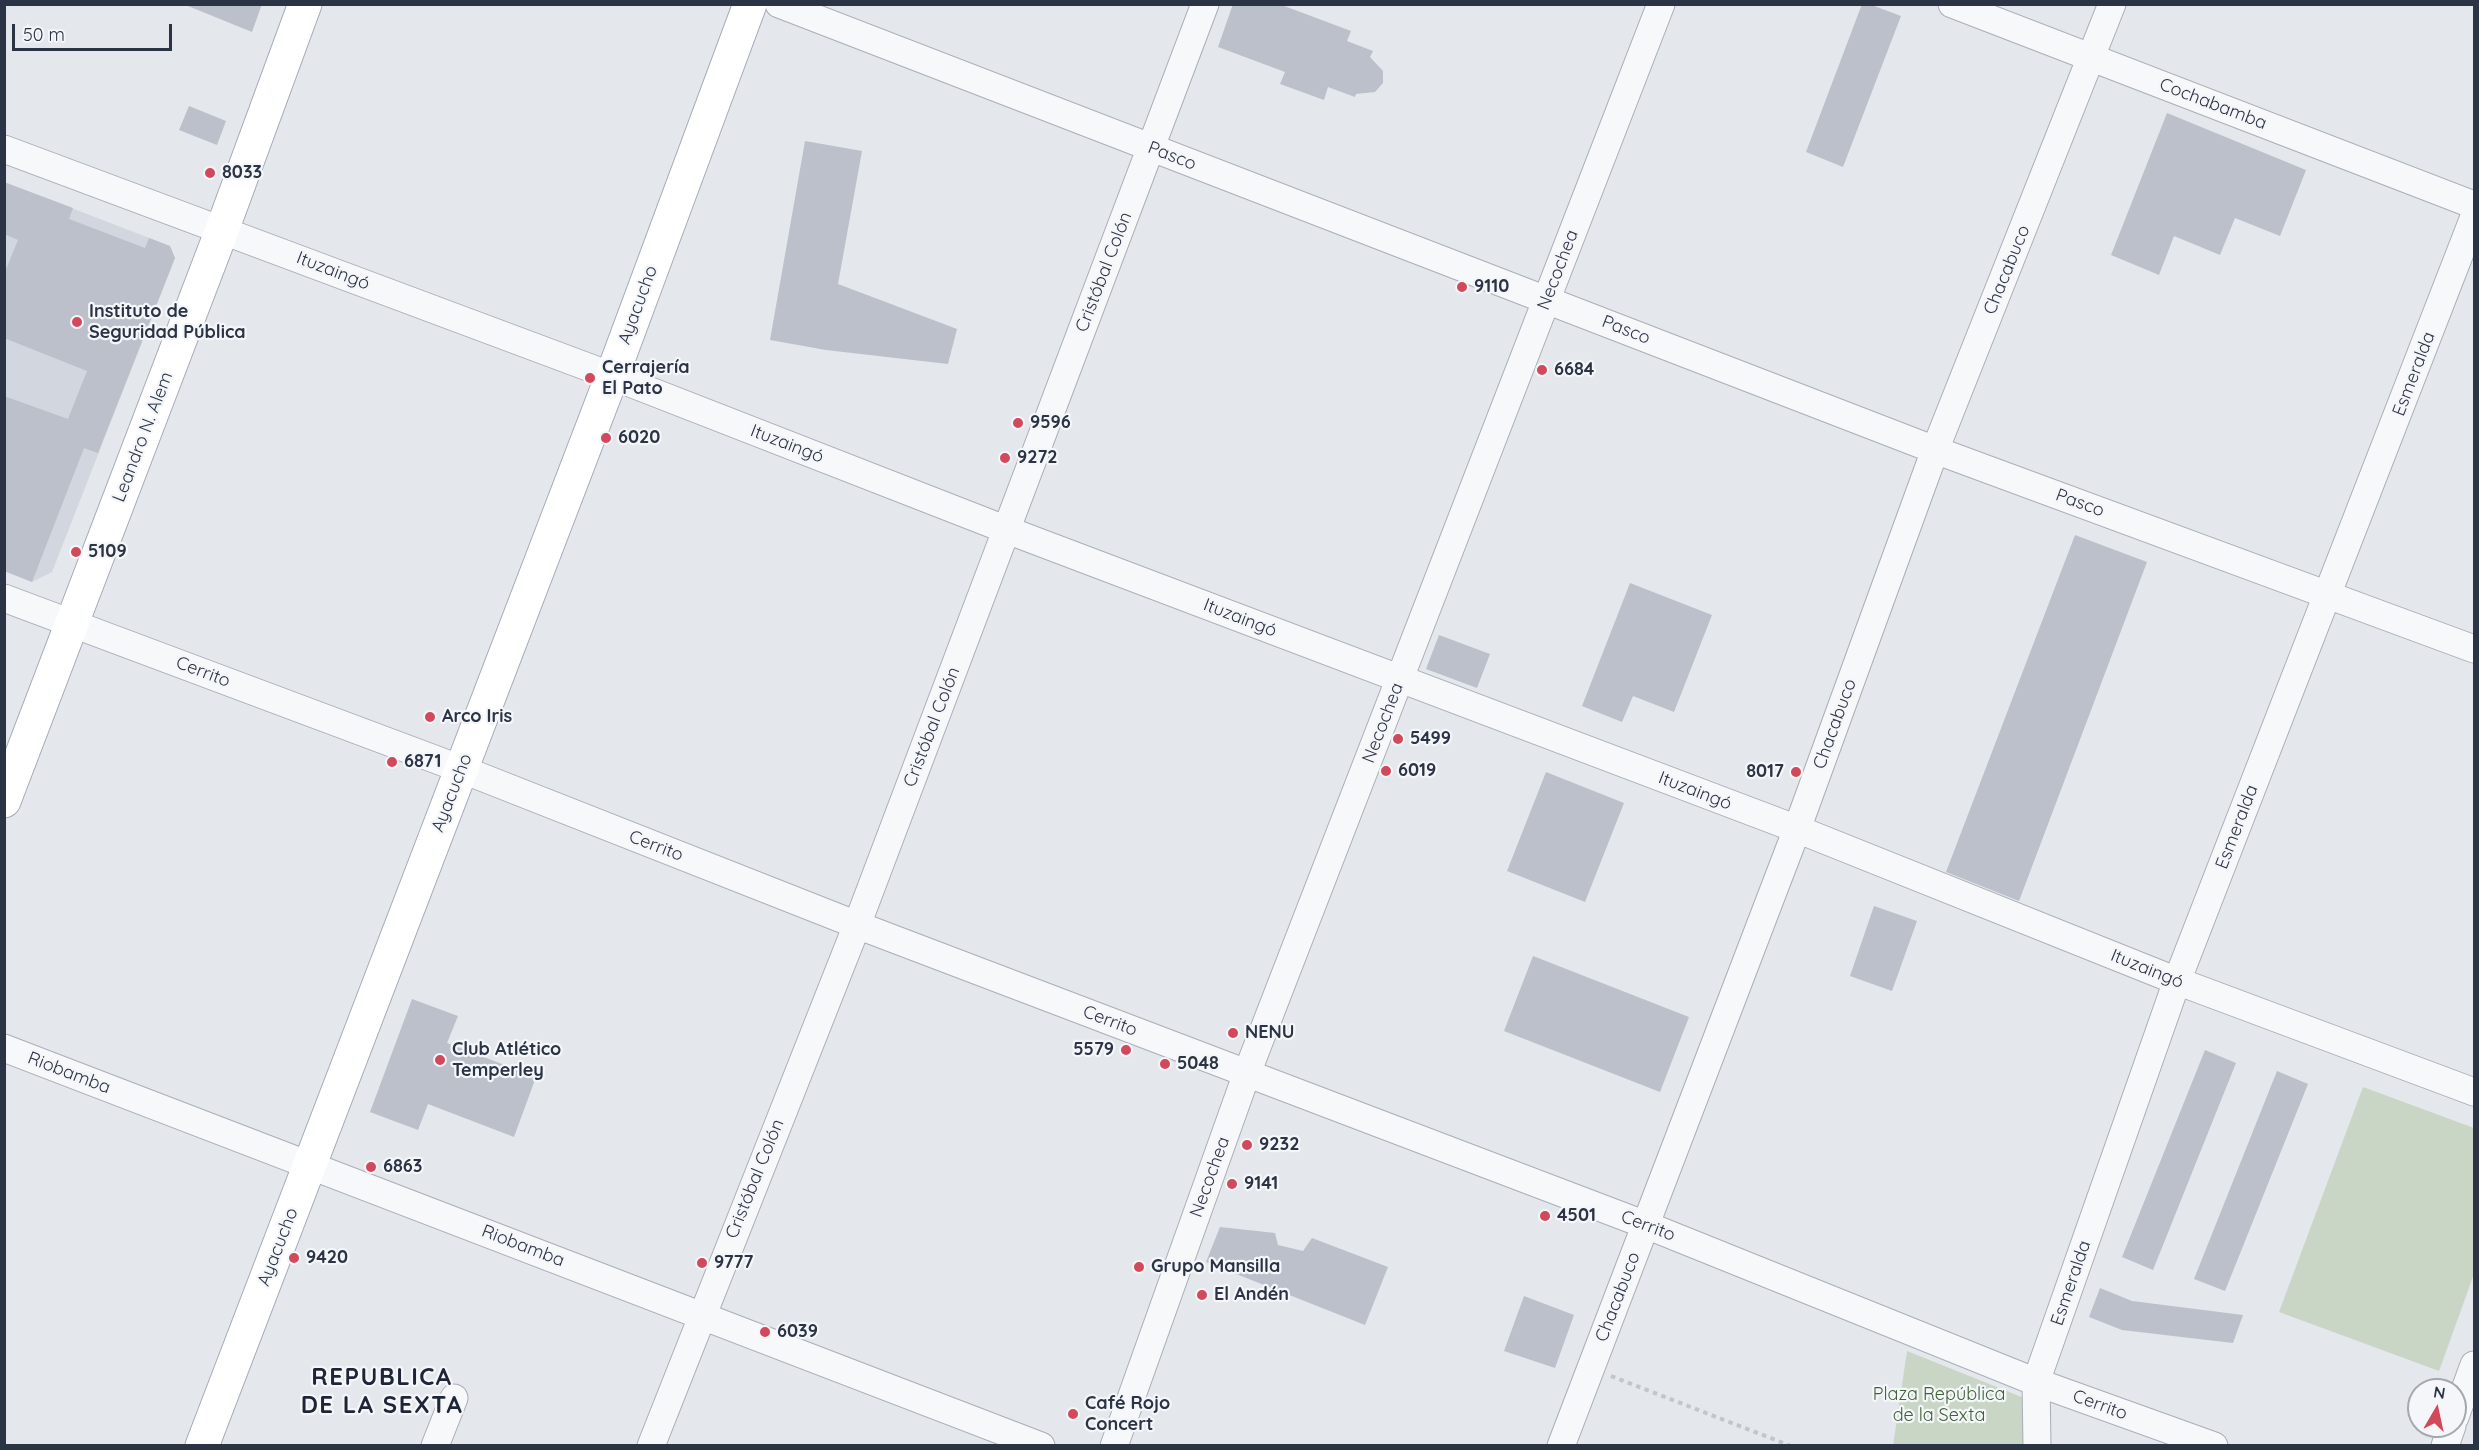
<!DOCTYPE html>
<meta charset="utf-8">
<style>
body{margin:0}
#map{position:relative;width:2479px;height:1450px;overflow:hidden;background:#e4e7ec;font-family:Quicksand,sans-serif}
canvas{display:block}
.frame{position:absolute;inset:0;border:6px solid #2b3445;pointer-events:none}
.north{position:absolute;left:2407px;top:1378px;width:60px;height:60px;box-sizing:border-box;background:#f4f6f9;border:2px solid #a4a8b1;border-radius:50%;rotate:9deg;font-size:16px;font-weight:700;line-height:24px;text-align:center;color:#2b3445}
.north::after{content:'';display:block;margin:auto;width:21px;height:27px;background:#d1495b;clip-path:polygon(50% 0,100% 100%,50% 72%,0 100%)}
.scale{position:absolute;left:12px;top:24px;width:160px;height:27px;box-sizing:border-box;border:3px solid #2b3445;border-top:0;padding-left:8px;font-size:18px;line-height:21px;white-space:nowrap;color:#2b3445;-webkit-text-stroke:4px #f4f6f9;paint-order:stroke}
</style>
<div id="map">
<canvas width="2479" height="1450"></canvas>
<div class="frame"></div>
<div class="north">N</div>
<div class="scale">50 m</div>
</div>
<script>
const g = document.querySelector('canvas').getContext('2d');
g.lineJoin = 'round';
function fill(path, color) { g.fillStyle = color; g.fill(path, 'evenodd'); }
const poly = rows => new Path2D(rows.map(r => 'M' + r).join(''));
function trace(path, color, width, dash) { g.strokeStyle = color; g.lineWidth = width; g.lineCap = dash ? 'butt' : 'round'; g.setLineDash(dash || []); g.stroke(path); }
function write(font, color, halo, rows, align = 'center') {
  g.font = font + ' Quicksand,sans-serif'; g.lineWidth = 4.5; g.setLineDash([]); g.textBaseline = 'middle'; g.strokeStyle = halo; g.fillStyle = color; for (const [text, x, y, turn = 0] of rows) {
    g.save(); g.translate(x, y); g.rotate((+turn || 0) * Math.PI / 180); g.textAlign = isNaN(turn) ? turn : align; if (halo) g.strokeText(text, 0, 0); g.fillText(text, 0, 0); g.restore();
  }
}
const built = poly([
 [4,182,170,246,175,258,52,572,32,582,5,571]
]);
const green = poly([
 [2363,1087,2474,1128,2474,1274,2439,1371,2279,1312],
 [1907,1351,2024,1398,2024,1445,1893,1446]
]);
const building = poly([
 [183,4,262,4,252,32],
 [1233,4,1279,4,1351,31,1347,41,1373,51,1370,57,1383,71,1383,83,1375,92,1356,94,1355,97,1328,87,1324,100,1280,84,1285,72,1218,47],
 [1862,4,1869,4,1901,16,1843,167,1806,152],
 [189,106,226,121,217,145,179,130],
 [2167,113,2306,170,2280,236,2235,218,2220,255,2174,236,2159,275,2111,255],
 [805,141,862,151,838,284,957,329,948,364,826,350,770,340],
 [4,182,73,208,69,219,145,248,149,238,170,246,175,258,98,453,84,448,32,582,4,571,4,396,68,419,87,371,4,338,4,274,18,240,4,234],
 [2075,535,2147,562,2019,901,1946,872],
 [1630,583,1712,615,1674,712,1633,696,1622,722,1582,706],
 [1439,635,1490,654,1477,688,1426,669],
 [1546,772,1624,803,1585,902,1507,871],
 [1874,906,1917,921,1892,991,1850,976],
 [1533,956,1689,1017,1660,1092,1504,1031],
 [412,999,458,1016,447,1043,536,1077,514,1137,428,1104,418,1130,370,1112],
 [2205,1050,2236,1063,2153,1270,2122,1257],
 [2277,1071,2308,1084,2225,1291,2194,1279],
 [1220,1227,1275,1233,1278,1245,1303,1251,1312,1238,1388,1267,1365,1325,1206,1262],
 [2100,1288,2132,1301,2243,1315,2233,1343,2122,1330,2089,1317],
 [1524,1296,1574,1315,1555,1368,1504,1351]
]);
const path = poly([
 [1611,1376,1791,1446]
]);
const minor = poly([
 [779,4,1935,450,2474,649],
 [1952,4,2474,205],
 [4,149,612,376,1007,530,1797,829,2177,981,2474,1092],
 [4,598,461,769,857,925,1646,1225,2036,1382,2214,1446],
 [4,1048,1041,1446],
 [2455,1417,2474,1365],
 [435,1446,454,1398],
 [651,1446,857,925,1205,4],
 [1114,1446,1247,1073,1661,4],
 [1561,1446,1797,829,1935,450,2112,4],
 [2037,1446,2036,1382,2177,981,2474,217],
 [2445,1446,2452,1426]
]);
const major = poly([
 [4,801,222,230,305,4],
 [202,1446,612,376,750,4]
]);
const markers = [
 [210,173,6,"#d1495b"],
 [1462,287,6,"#d1495b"],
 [77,322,6,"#d1495b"],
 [1542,370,6,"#d1495b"],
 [590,378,6,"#d1495b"],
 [1018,423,6,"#d1495b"],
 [606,438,6,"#d1495b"],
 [1005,458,6,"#d1495b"],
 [76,552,6,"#d1495b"],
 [430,717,6,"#d1495b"],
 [1398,739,6,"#d1495b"],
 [392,762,6,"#d1495b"],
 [1386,771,6,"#d1495b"],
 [1796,772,6,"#d1495b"],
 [1233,1033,6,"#d1495b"],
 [1126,1050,6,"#d1495b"],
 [440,1060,6,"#d1495b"],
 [1165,1064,6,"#d1495b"],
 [1247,1145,6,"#d1495b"],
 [371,1167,6,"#d1495b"],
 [1232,1184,6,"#d1495b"],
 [1545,1216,6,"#d1495b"],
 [294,1258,6,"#d1495b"],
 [702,1263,6,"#d1495b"],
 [1139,1267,6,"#d1495b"],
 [1202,1295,6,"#d1495b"],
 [765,1332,6,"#d1495b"],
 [1073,1414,6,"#d1495b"]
];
const streetNames = [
 ["Cochabamba",2213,104,21],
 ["Pasco",1172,156,21],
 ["Necochea",1558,270,-69],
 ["Chacabuco",2007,270,-68],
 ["Ituzaingó",333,271,21],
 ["Cristóbal Colón",1104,272,-69],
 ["Ayacucho",638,305,-70],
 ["Pasco",1626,330,21],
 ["Esmeralda",2414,374,-69],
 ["Leandro N. Alem",143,437,-69],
 ["Ituzaingó",787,444,21],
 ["Pasco",2080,503,20],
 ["Ituzaingó",1240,618,21],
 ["Cerrito",203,672,21],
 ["Necochea",1383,723,-69],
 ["Chacabuco",1835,724,-70],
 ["Cristóbal Colón",932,727,-69],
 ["Ituzaingó",1695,791,21],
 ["Ayacucho",452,793,-69],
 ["Esmeralda",2237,827,-69],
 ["Cerrito",656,846,21],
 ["Ituzaingó",2147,969,22],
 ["Cerrito",1110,1021,21],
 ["Riobamba",69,1073,21],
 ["Necochea",1210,1177,-70],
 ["Cristóbal Colón",755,1179,-68],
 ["Cerrito",1648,1226,21],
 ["Riobamba",523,1246,21],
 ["Ayacucho",278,1247,-69],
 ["Esmeralda",2071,1283,-71],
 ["Chacabuco",1618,1297,-69],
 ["Cerrito",2100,1405,20]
];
const poiNames = [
 ["8033",222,173],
 ["9110",1474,287],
 ["Instituto de",89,312],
 ["Seguridad Pública",89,333],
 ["Cerrajería",602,368],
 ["El Pato",602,389],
 ["6684",1554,370],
 ["9596",1030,423],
 ["6020",618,438],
 ["9272",1017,458],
 ["5109",88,552],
 ["Arco Iris",442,717],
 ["5499",1410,739],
 ["6871",404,762],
 ["6019",1398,771],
 ["8017",1784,772,"right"],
 ["NENU",1245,1033],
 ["Club Atlético",452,1050],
 ["Temperley",452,1071],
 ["5579",1114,1050,"right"],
 ["5048",1177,1064],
 ["9232",1259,1145],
 ["6863",383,1167],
 ["9141",1244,1184],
 ["4501",1557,1216],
 ["9420",306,1258],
 ["9777",714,1263],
 ["Grupo Mansilla",1151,1267],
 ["El Andén",1214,1295],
 ["6039",777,1332],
 ["Café Rojo",1085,1404],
 ["Concert",1085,1425]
];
const parkNames = [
 ["Plaza República",1939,1395],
 ["de la Sexta",1939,1416]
];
const districtNames = [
 ["REPUBLICA",382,1378],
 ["DE LA SEXTA",382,1406]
];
fill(built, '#d2d6de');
fill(green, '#c9d6c5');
fill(building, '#bbc0ca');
trace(minor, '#a9aeb7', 29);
trace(major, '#a3abb8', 35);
trace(path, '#c2c5cb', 4, [4.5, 4.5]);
trace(minor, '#f7f8fa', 27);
trace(major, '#fff', 33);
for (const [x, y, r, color] of markers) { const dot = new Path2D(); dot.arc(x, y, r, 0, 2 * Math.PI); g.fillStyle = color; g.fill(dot); trace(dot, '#f4f6f9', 2); }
write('18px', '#2b3445', '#f4f6f9', streetNames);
write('bold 18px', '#2b3445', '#f4f6f9', poiNames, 'left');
write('18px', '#3f6138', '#f4f6f9', parkNames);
g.letterSpacing = '1.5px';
write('bold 24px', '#1d2536', '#f4f6f9', districtNames);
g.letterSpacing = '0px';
</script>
